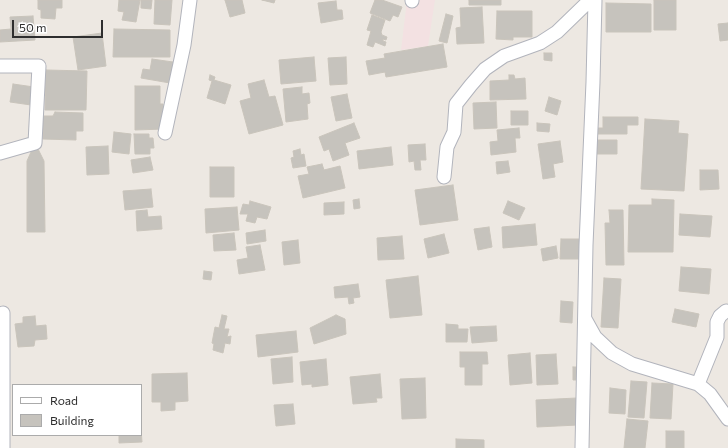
<!DOCTYPE html>
<style>
body{margin:0}
#map{position:relative;width:728px;height:448px;overflow:hidden;background:#ede8e2;font-family:Commissioner,sans-serif}
canvas{display:block}
.legend{position:absolute;left:12px;top:384px;width:130px;height:52px;box-sizing:border-box;background:#fff;border:1px solid #ababab;margin:0;padding:5px 7px;list-style:none;font-size:12px;color:#2e2e2e}
.legend li{display:flex;align-items:center;gap:8px;height:20px}
.legend b{width:20px;border:1px solid #ababab}
.scale{position:absolute;left:12px;top:20px;width:91px;height:18px;box-sizing:border-box;border:2px solid #2e2e2e;border-top:0;padding-left:5px;font-size:12px;line-height:14px;white-space:nowrap;color:#2e2e2e;-webkit-text-stroke:3px #fff;paint-order:stroke}
</style>
<div id="map">
<canvas width="728" height="448"></canvas>
<ul class="legend">
<li><b style="height:5px;background:#fff"></b>Road</li>
<li><b style="height:11px;background:#c6c3bd"></b>Building</li>
</ul>
<div class="scale">50 m</div>
</div>
<script>
const g = document.querySelector('canvas').getContext('2d');
g.lineJoin = 'round';
function fill(path, color) { g.fillStyle = color; g.fill(path, 'evenodd'); }
const poly = rows => new Path2D(rows.map(r => 'M' + r).join(''));
function trace(path, color, width, dash) { g.strokeStyle = color; g.lineWidth = width; g.lineCap = dash ? 'butt' : 'round'; g.setLineDash(dash || []); g.stroke(path); }
const medical = poly([
 [407,0,435,0,428,46,401,50]
]);
const building = poly([
 [38,0,62,0,62,8,56,8,55,19,41,18,41,10,38,9,38,0],
 [119,0,140,0,136,22,122,20,124,12,118,11,119,0],
 [141,0,152,0,151,9,141,8,141,0],
 [155,0,172,0,170,25,154,24,155,0],
 [225,0,242,0,245,13,230,17,225,0],
 [262,0,275,0,274,3,262,0],
 [375,0,382,0,402,7,398,17,393,15,390,21,370,13,375,0],
 [469,0,501,0,501,5,469,5,469,0],
 [654,0,676,0,676,30,654,30,654,0],
 [336,1,337,10,342,10,343,19,321,23,318,3,336,1],
 [606,3,651,4,651,32,606,32,606,3],
 [482,7,484,43,457,44,456,28,461,27,460,8,482,7],
 [497,11,532,11,532,37,513,37,513,40,496,39,497,11],
 [446,14,453,16,447,43,439,41,446,14],
 [372,15,385,20,381,32,382,35,387,37,386,40,383,39,383,41,386,42,385,46,375,42,373,47,367,45,371,31,367,30,372,15],
 [33,16,35,40,0,42,0,30,11,29,10,17,33,16],
 [728,23,728,40,720,41,718,24,728,23],
 [114,29,170,30,170,57,113,57,114,29],
 [102,33,106,66,78,70,73,37,102,33],
 [443,44,447,67,386,77,385,72,369,75,366,61,385,58,384,54,443,44],
 [544,53,552,53,552,61,544,60,544,53],
 [314,57,316,81,281,84,279,60,314,57],
 [346,57,347,84,330,85,328,58,346,57],
 [152,59,173,62,170,83,141,78,143,69,150,70,152,59],
 [46,70,87,71,86,110,45,110,46,70],
 [210,75,215,77,214,80,231,85,225,104,207,98,212,81,209,80,210,75],
 [509,75,514,75,515,79,525,78,526,99,490,100,490,81,509,80,509,75],
 [264,80,269,97,275,96,283,125,249,134,240,101,251,98,248,84,264,80],
 [13,84,34,87,31,105,10,102,13,84],
 [135,86,160,86,160,104,163,104,164,129,135,130,135,86],
 [302,87,302,94,309,93,310,103,307,104,308,119,286,122,283,89,302,87],
 [347,94,352,118,336,121,331,97,347,94],
 [549,97,561,101,557,115,545,111,549,97],
 [496,102,497,128,474,129,473,103,496,102],
 [511,111,528,111,528,125,511,125,511,111],
 [55,112,83,113,83,131,76,131,76,140,43,139,43,116,53,116,55,112],
 [603,117,638,117,638,125,627,125,627,134,598,134,598,128,603,128,603,117],
 [645,119,679,121,678,133,688,134,684,191,641,189,645,119],
 [354,123,360,138,345,143,349,155,333,161,329,149,324,151,319,137,354,123],
 [537,123,550,124,549,132,537,131,537,123],
 [519,128,520,138,515,138,516,152,491,155,490,142,498,141,497,130,519,128],
 [114,132,131,134,129,154,112,152,114,132],
 [134,134,149,134,149,138,153,138,154,148,150,148,150,154,135,154,134,134],
 [597,140,617,140,617,154,597,154,597,140],
 [560,141,563,162,553,164,555,177,543,179,538,144,560,141],
 [35,143,44,161,45,232,27,232,27,161,35,143],
 [425,144,426,160,420,160,421,170,415,170,414,161,409,162,408,145,425,144],
 [108,146,109,174,87,175,86,147,108,146],
 [391,147,393,165,359,169,357,151,391,147],
 [300,149,301,155,304,154,306,166,293,168,291,158,294,157,293,151,300,149],
 [150,157,153,170,133,173,131,160,150,157],
 [508,161,510,172,497,174,496,162,508,161],
 [322,164,324,170,340,166,345,188,303,198,298,176,309,174,307,167,322,164],
 [210,167,234,167,234,197,210,197,210,167],
 [700,170,718,170,719,189,700,190,700,170],
 [453,185,458,220,420,225,415,190,453,185],
 [151,189,153,207,125,210,123,191,151,189],
 [359,199,360,208,354,209,353,200,359,199],
 [652,199,674,200,673,252,628,252,629,205,652,205,652,199],
 [250,201,271,207,267,219,257,217,255,223,246,221,248,214,240,214,243,204,249,205,250,201],
 [508,201,525,208,519,220,503,213,508,201],
 [344,202,344,214,324,215,324,203,344,202],
 [237,207,239,230,206,233,205,209,237,207],
 [147,210,148,217,161,216,162,229,137,231,136,211,147,210],
 [609,210,623,210,624,265,606,265,605,223,610,223,609,210],
 [680,214,712,216,710,237,679,235,680,214],
 [535,224,537,245,503,248,502,227,535,224],
 [489,227,492,247,478,250,474,229,489,227],
 [265,230,266,241,247,244,246,233,265,230],
 [234,233,236,250,214,251,213,235,234,233],
 [444,234,449,253,428,258,424,239,444,234],
 [402,236,404,259,378,260,377,238,402,236],
 [561,239,581,239,580,259,560,259,561,239],
 [298,240,300,263,284,265,282,242,298,240],
 [260,245,265,270,239,274,237,260,248,258,246,247,260,245],
 [556,246,558,258,543,261,541,249,556,246],
 [681,267,711,269,709,294,679,291,681,267],
 [204,271,212,272,211,280,203,279,204,271],
 [418,276,422,315,390,318,386,280,418,276],
 [604,278,621,279,618,328,601,327,604,278],
 [358,284,360,297,353,298,354,303,349,304,348,297,335,298,334,287,358,284],
 [561,301,573,302,572,323,560,322,561,301],
 [675,309,699,314,696,327,672,322,675,309],
 [222,315,227,316,224,329,229,329,227,337,231,336,230,344,225,343,223,353,213,350,214,344,212,343,215,327,219,328,222,315],
 [336,315,345,319,346,334,314,344,310,328,336,315],
 [35,316,36,326,46,325,47,339,35,340,34,346,18,347,15,324,23,323,23,317,35,316],
 [446,324,458,325,458,329,468,329,467,342,446,342,446,324],
 [496,326,497,341,472,343,470,327,496,326],
 [296,331,298,352,258,357,256,335,296,331],
 [460,352,487,352,488,364,482,364,482,385,465,385,465,367,460,367,460,352],
 [530,353,532,383,510,385,508,355,530,353],
 [556,354,558,384,537,385,536,355,556,354],
 [292,357,293,382,273,384,271,359,292,357],
 [326,359,328,385,312,387,312,384,302,385,300,362,326,359],
 [573,367,580,367,580,380,573,380,573,367],
 [187,373,188,401,175,402,175,410,161,411,161,402,152,402,152,374,187,373],
 [380,374,382,398,376,398,377,402,353,404,350,377,380,374],
 [425,378,426,418,402,419,400,379,425,378],
 [631,381,647,382,644,418,628,417,631,381],
 [652,383,673,384,671,419,650,418,652,383],
 [610,388,626,390,625,414,609,413,610,388],
 [577,398,578,425,537,427,536,400,577,398],
 [293,404,295,424,276,426,274,405,293,404],
 [627,419,648,421,645,448,624,448,627,419],
 [141,429,142,442,119,443,119,435,141,435,141,429],
 [666,431,684,431,684,448,666,448,666,431],
 [456,439,484,440,484,448,456,448,456,439]
]);
const minor = poly([
 [412,0,412,1],
 [0,66,39,66,35,143,0,153],
 [165,133,184,45,190,0],
 [444,177,447,147,454,132,456,104,471,85,485,69,504,56,540,43,557,32,590,0],
 [0,314,3,313,3,448],
 [585,319,595,337,612,353,632,364,698,384,710,394,728,419],
 [698,384,717,337,717,322,720,316,726,311],
 [582,448,586,245,593,82,595,0]
]);
fill(medical, '#f3e1e2');
fill(building, '#c6c3bd');
trace(building, '#c9c4bb', 1);
trace(minor, '#b2b4bc', 15);
trace(minor, '#fff', 13);
</script>
